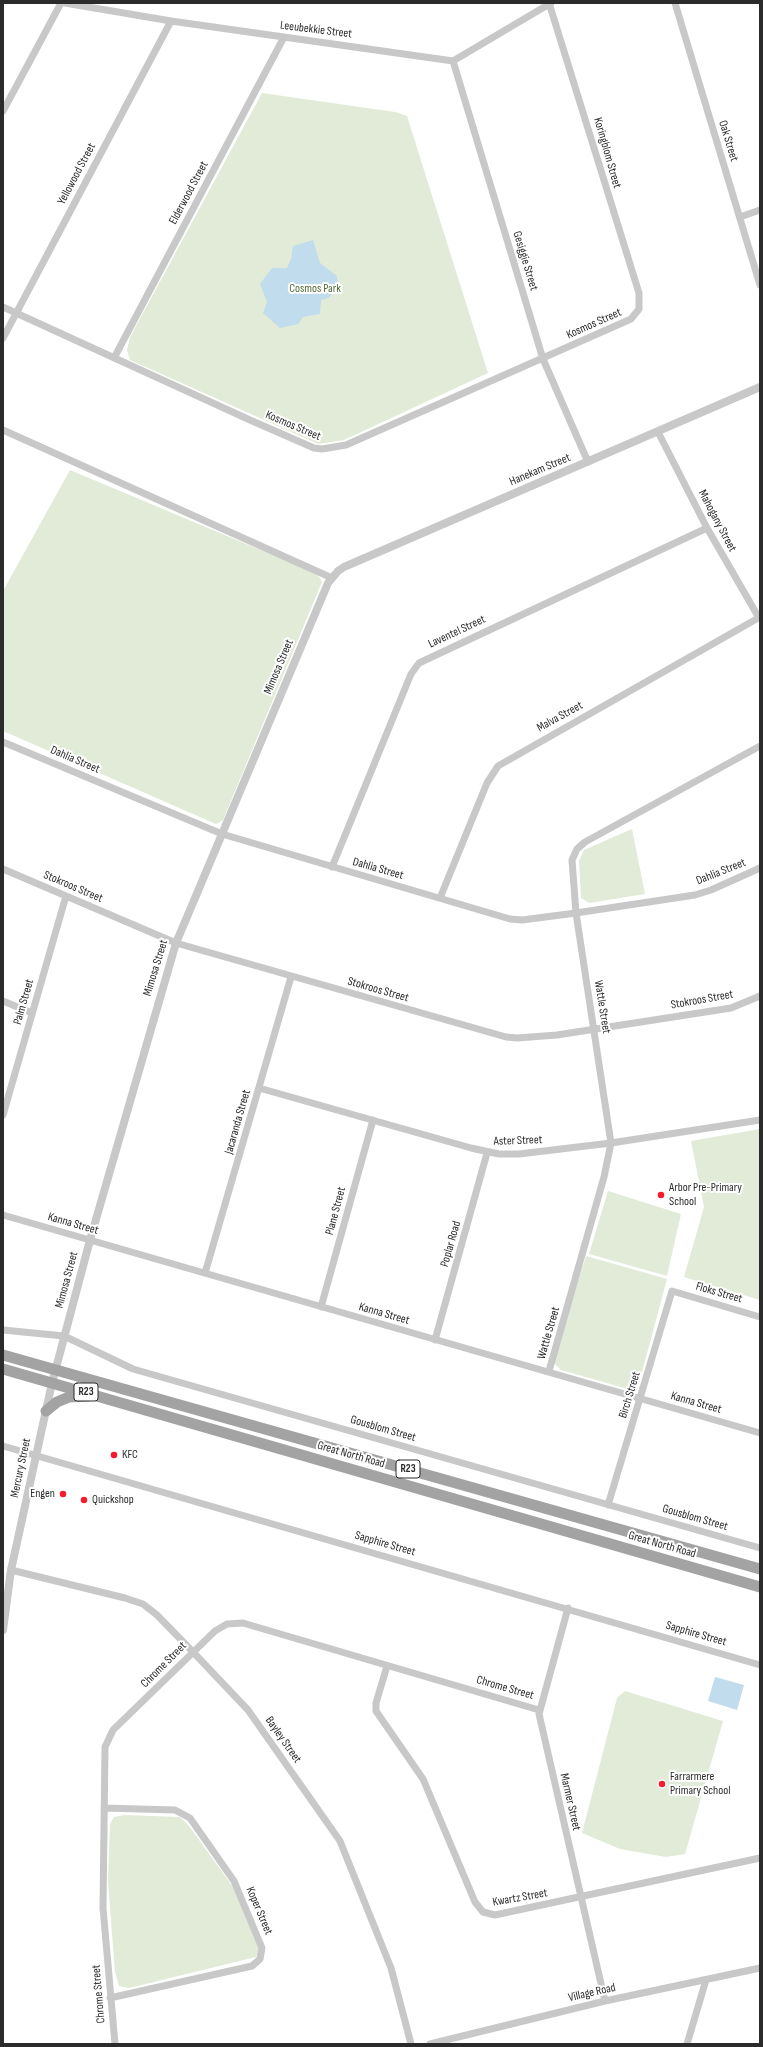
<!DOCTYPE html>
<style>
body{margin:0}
#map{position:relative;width:763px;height:2047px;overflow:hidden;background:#fff;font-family:"Sofia Sans Condensed",sans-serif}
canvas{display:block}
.frame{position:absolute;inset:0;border:4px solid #2b2b2b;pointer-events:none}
</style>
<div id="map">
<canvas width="763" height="2047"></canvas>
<div class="frame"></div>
</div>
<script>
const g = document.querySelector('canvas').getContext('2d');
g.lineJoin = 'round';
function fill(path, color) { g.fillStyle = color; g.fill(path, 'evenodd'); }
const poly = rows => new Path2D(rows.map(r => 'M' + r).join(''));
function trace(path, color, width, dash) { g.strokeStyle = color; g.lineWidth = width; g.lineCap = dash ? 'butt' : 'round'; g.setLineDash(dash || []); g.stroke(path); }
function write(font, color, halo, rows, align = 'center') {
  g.font = font + ' "Sofia Sans Condensed",sans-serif'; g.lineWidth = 4; g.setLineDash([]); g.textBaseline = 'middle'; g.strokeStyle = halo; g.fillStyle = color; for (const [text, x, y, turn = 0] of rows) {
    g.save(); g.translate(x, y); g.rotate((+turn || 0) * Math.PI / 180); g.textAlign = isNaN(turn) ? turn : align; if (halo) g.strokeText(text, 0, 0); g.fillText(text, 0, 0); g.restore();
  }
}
const green = poly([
 [262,93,395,112,407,116,488,373,344,440,318,444,130,360,127,350,130,337],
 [70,470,313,572,320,578,322,582,223,820,216,824,3,731,3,591],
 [632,829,645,894,589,903,581,898,579,861,584,850],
 [760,1129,760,1300,684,1277,704,1207,691,1141],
 [608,1191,681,1214,667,1276,589,1254],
 [586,1256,667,1279,642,1372,637,1382,628,1389,561,1370,555,1364,554,1356],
 [625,1691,723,1721,685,1854,666,1857,620,1849,582,1833,617,1698],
 [124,1815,180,1817,189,1826,236,1891,260,1949,256,1957,129,1988,119,1986,115,1972,108,1882,110,1824,114,1817]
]);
const water = poly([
 [313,240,320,263,337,276,338,289,328,298,321,300,320,314,303,317,298,324,280,328,263,313,267,302,260,284,272,268,287,268,291,259,293,246],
 [715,1677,744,1685,737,1710,708,1701]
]);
const minor = poly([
 [65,3,171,21,453,61,551,3],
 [675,3,760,285],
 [453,61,543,359,588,462],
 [3,111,61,3],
 [740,217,760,210],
 [3,307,250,420,314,448,322,449,346,445,631,319,639,309,639,293,549,3],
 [3,338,171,21],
 [114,358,284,37],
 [3,430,332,578],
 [658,432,707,528,759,618],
 [3,742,222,834,510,919,522,920,576,913,695,895,711,890,760,868],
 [332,867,411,674,419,663,707,528],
 [3,869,176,943,506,1037,517,1038,557,1035,731,1008,760,996],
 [440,898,487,783,498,766,760,617],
 [3,1001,32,1013],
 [259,1088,471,1148,499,1154,519,1154,611,1143,760,1120],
 [3,1115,66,896],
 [3,1215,760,1433],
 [205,1273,291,977],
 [321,1307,373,1120],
 [3,1330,64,1336,133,1369,760,1548],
 [435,1340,487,1153],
 [549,1371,604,1177,611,1143,576,913,572,860,577,849,585,842,760,746],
 [3,1446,760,1665],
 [608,1505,672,1291,760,1317],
 [11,1570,125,1598,143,1604,157,1615,193,1652,248,1710,340,1841,391,1968,411,2044],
 [568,1608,539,1714,605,2001],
 [387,1666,376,1703,376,1711,423,1779,475,1902,483,1912,495,1915,760,1858],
 [104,1808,175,1810,190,1818,234,1881,262,1948,260,1959,252,1966,110,1998],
 [115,2044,103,1908,105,1747,113,1730,215,1631,227,1624,243,1623,539,1710],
 [430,2044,605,2001,760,1968],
 [687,2044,706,1980]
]);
const tertiary = poly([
 [3,1630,11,1570,52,1383,90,1240,176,943,328,583,338,571,344,567,760,387]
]);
const primary = poly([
 [3,1355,760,1569],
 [3,1369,760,1587],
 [46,1411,57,1402,69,1397,88,1396]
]);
const markers = [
 [661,1195,4,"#f51b2d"],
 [114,1455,4,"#f51b2d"],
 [63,1494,4,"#f51b2d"],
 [84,1500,4,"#f51b2d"],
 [662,1784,4,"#f51b2d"]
];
const shields = [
 [86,1392,24],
 [408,1469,24]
];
const shieldNames = [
 ["R23",86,1392],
 ["R23",408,1469]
];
const streetNames = [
 ["Leeubekkie Street",316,30,7],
 ["Oak Street",728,141,73],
 ["Koringblom Street",607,153,74],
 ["Yellowood Street",77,174,-62],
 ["Elderwood Street",189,193,-62],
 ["Gesiggie Street",525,261,73],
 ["Kosmos Street",594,324,-24],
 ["Kosmos Street",293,426,23],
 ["Hanekam Street",540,470,-23],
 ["Mahogany Street",717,521,62],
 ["Laventel Street",457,632,-25],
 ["Mimosa Street",279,667,-67],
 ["Malva Street",560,717,-29],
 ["Dahlia Street",75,760,23],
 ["Dahlia Street",378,869,16],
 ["Dahlia Street",721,872,-22],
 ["Stokroos Street",73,887,23],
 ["Mimosa Street",156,968,-73],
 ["Stokroos Street",378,990,16],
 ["Stokroos Street",702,1000,-10],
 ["Palm Street",24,1002,-74],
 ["Wattle Street",602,1007,81],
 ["Jacaranda Street",238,1122,-74],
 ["Aster Street",518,1141,-2],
 ["Plane Street",336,1211,-75],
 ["Kanna Street",73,1224,16],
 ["Poplar Road",451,1244,-74],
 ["Mimosa Street",67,1280,-75],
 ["Floks Street",719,1293,16],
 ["Kanna Street",384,1314,16],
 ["Wattle Street",549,1333,-74],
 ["Birch Street",630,1395,-73],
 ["Kanna Street",696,1403,16],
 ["Gousblom Street",383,1429,16],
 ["Great North Road",351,1455,16],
 ["Mercury Street",21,1468,-78],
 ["Gousblom Street",695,1518,16],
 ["Sapphire Street",385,1544,16],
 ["Great North Road",662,1545,16],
 ["Sapphire Street",696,1634,16],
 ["Chrome Street",164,1665,-45],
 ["Chrome Street",505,1688,16],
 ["Bayley Street",283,1740,55],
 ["Marmer Street",570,1802,77],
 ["Kwartz Street",520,1898,-10],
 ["Koper Street",259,1911,67],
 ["Village Road",592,1993,-13],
 ["Chrome Street",99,1994,-95]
];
const parkNames = [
 ["Cosmos Park",315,289]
];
const poiNames = [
 ["Arbor Pre-Primary",669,1188],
 ["School",669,1202],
 ["KFC",122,1455],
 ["Engen",55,1494,"right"],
 ["Quickshop",92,1500],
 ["Farrarmere",670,1777],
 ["Primary School",670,1791]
];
fill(green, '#e2ebd7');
fill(water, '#c0dced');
trace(minor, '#c8c8c8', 7);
trace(tertiary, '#c8c8c8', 8);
trace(primary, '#a3a3a3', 11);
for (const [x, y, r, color] of markers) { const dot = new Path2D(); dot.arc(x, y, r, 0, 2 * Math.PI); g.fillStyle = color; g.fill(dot); trace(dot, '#fff', 1.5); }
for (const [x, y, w] of shields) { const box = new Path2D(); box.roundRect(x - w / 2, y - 9, w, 18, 3); g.fillStyle = '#fff'; g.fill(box); trace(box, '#2b2b2b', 1); }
write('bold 11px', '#2b2b2b', null, shieldNames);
write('12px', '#2b2b2b', '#fff', streetNames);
write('12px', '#4f6a36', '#fff', parkNames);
write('12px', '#2b2b2b', '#fff', poiNames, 'left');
</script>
